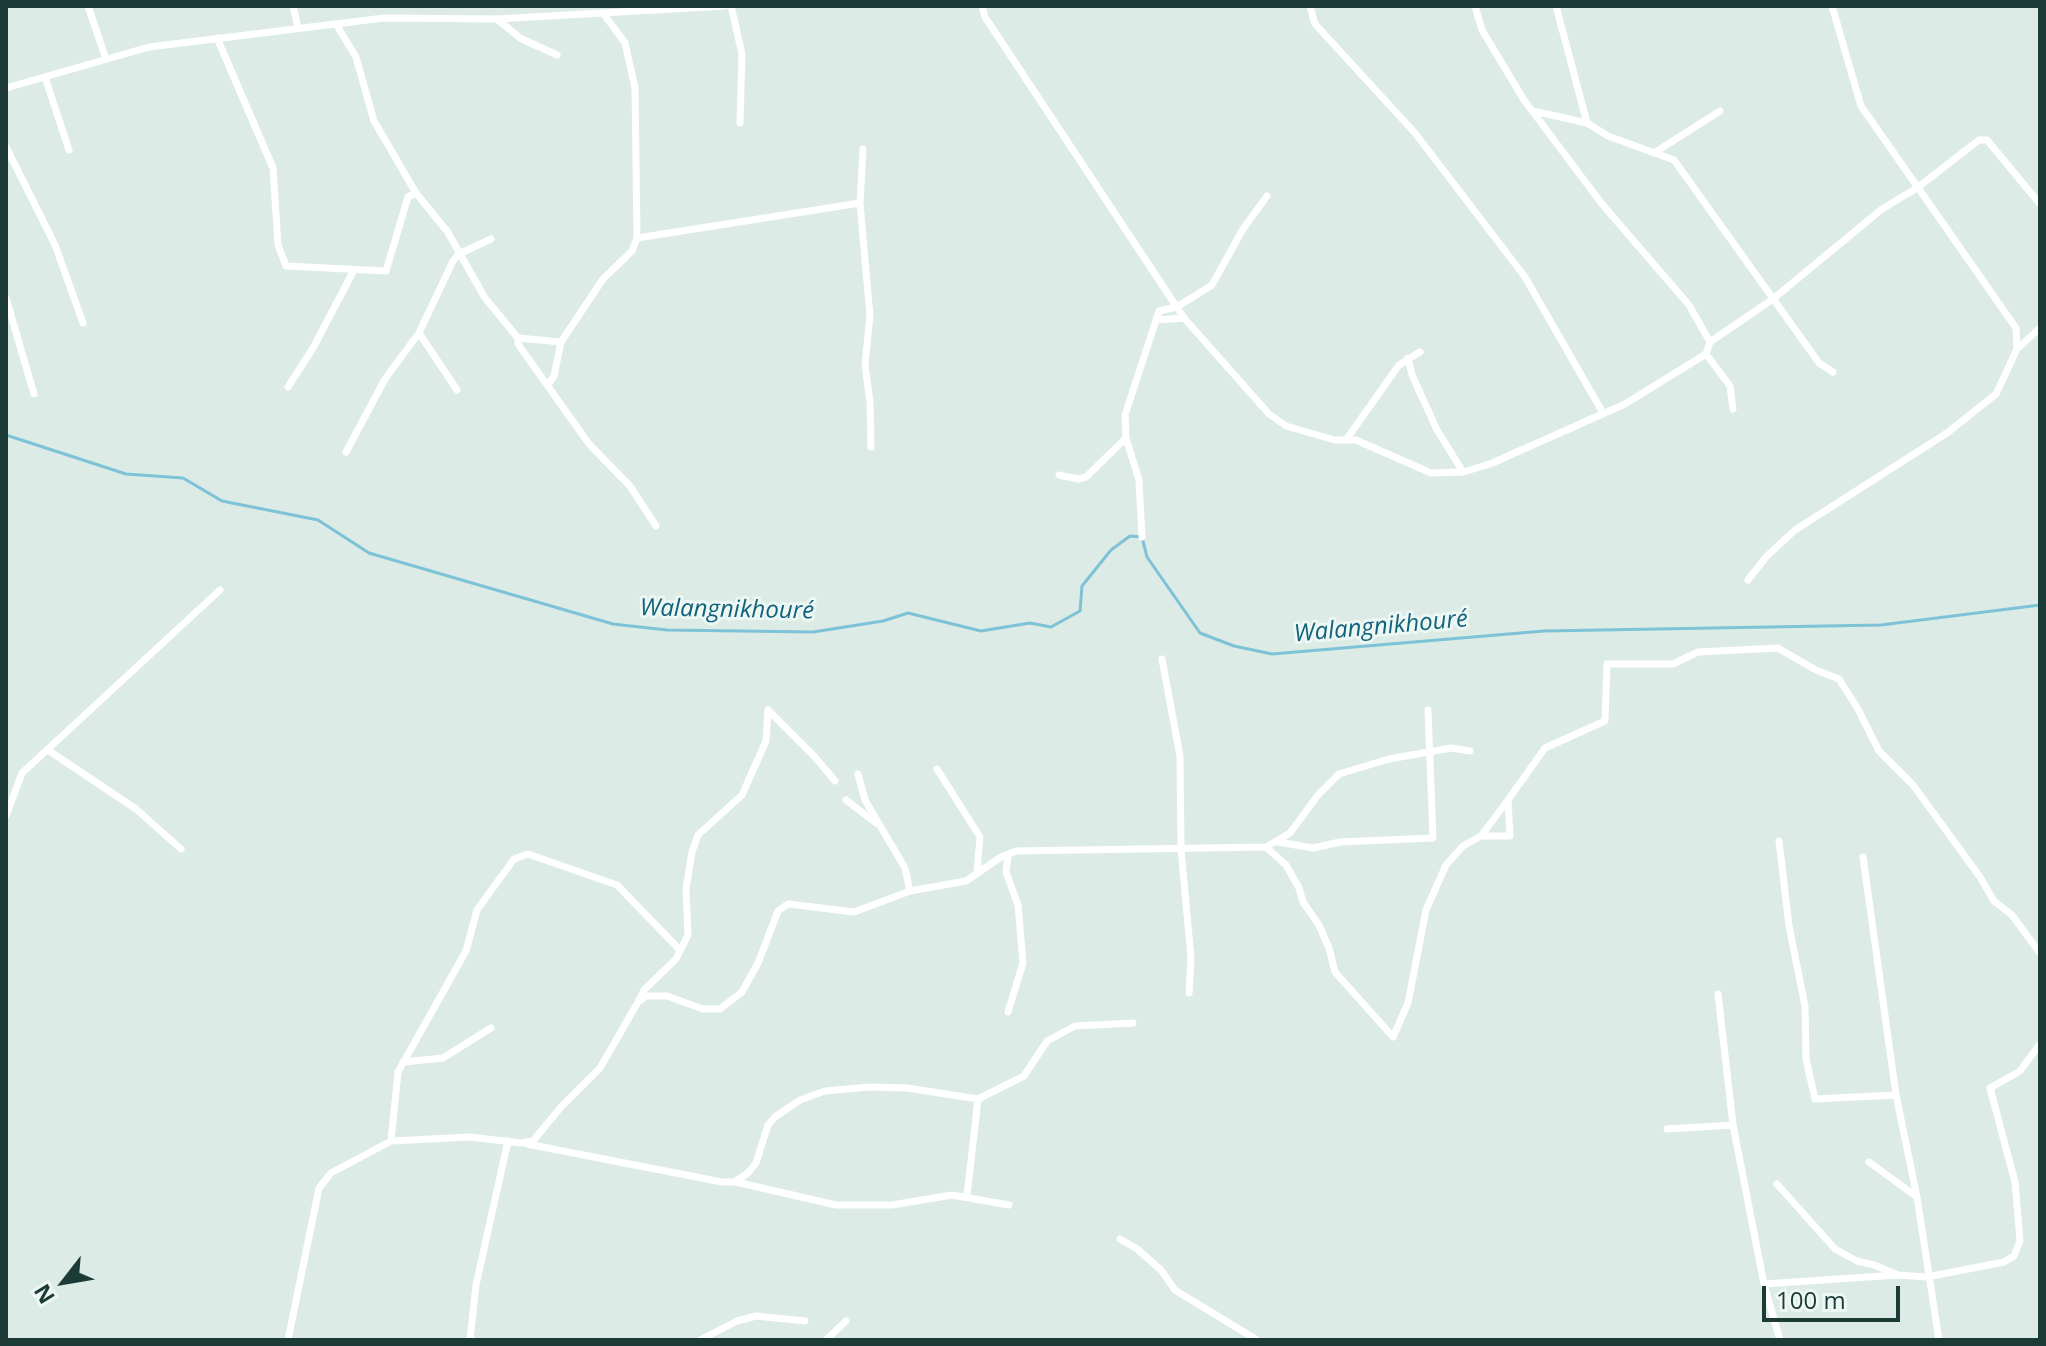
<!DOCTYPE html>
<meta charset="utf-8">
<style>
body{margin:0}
#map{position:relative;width:2046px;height:1346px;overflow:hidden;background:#dcebe5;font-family:"Open Sans",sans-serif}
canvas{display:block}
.frame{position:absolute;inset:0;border:8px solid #1d3b36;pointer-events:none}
.north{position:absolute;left:24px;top:1242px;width:80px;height:80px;-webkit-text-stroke:6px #edf7f3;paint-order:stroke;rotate:239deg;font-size:22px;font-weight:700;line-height:32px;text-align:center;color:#1d3b36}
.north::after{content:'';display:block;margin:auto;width:28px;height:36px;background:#1d3b36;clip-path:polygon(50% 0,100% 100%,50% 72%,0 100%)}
.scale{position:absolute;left:1762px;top:1286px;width:138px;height:36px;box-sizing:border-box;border:4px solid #1d3b36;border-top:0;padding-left:10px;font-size:24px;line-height:28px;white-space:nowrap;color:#1d3b36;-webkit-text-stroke:6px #edf7f3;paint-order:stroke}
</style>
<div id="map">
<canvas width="2046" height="1346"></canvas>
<div class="frame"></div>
<div class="north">N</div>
<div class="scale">100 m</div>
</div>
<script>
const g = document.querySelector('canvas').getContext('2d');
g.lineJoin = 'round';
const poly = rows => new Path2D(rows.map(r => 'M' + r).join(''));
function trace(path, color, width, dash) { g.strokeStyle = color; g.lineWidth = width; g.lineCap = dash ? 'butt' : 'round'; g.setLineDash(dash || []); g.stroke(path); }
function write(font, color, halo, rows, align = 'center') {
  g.font = font + ' "Open Sans",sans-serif'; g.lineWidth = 6; g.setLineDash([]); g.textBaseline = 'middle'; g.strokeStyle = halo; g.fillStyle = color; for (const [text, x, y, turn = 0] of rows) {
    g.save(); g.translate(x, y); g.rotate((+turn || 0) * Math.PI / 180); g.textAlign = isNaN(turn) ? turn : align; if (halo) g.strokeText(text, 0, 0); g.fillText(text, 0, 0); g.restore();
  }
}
const stream = poly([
 [6,435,126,474,183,478,222,501,318,520,369,553,613,624,667,630,813,632,883,621,908,613,981,631,1030,623,1051,627,1080,611,1082,586,1111,550,1130,536,1142,537,1147,557,1200,633,1234,646,1272,654,1544,631,1881,625,2040,605]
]);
const street = poly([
 [88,6,106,59],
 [293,6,298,28],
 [731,6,742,54,740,123],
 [982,6,985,17,1184,318,1269,414,1286,426,1335,440,1356,440,1431,473,1463,472,1490,464,1625,404,1706,354,1710,342,1773,299,1882,209,1917,188,1979,140,1987,140,2040,204],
 [1310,6,1315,24,1415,133,1525,277,1603,413],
 [1475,6,1482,30,1524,100,1602,204,1689,305,1710,342],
 [1556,6,1587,123],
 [603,13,625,43,635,88,637,238],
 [497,19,520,38,557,55],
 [336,24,356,57,374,121,416,193,447,231,485,298,518,338,518,344,589,444,630,486,656,526],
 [217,38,273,168,278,245,286,266,386,271,408,197,416,193],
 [45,77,69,150],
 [6,88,149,47,384,18,497,19,725,6],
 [1533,111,1587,123,1608,136,1674,160,1819,363,1833,372],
 [6,147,55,245,83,323],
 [863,149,860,203,870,316,865,365,870,402,871,447],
 [1654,153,1720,111],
 [6,298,34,394],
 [1156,320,1184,318],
 [419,333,457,390],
 [518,338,561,342],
 [2017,349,2040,328],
 [1706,354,1730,386,1733,409],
 [1408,358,1412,375,1437,430,1463,472],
 [548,385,554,376,561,342,603,279,632,251,637,238,860,203],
 [288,387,313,348,354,270],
 [1346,440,1399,365,1420,352],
 [346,452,385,379,419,333,453,261,459,254,491,239],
 [1059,475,1078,479,1086,477,1126,438],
 [1142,537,1139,480,1126,438,1125,415,1159,311,1177,307,1212,285,1243,229,1267,196],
 [1748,580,1766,557,1795,530,1947,433,1996,394,2017,349,2016,328,1861,106,1832,6],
 [1162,659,1180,756,1181,849,1191,958,1189,993],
 [768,710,815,757,835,781],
 [48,750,136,809,181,849],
 [937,769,980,837,977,872],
 [858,774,865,800,905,868,910,891],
 [846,800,876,823],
 [6,816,22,773,220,590],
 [1481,836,1508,800],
 [1779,841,1789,926,1805,1006,1806,1059,1815,1099,1896,1095],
 [1278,842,1313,848,1340,842,1433,838,1428,710],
 [1266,847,1286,865,1299,888,1303,902,1319,925,1329,948,1335,972,1393,1037,1408,1003,1426,910,1446,865,1463,846,1481,836,1510,836,1508,800,1545,748,1605,721,1607,664,1673,664,1698,652,1778,648,1816,670,1839,679,1858,709,1879,751,1913,785,1980,877,1994,901,2012,915,2040,953],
 [1863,857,1896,1095,1917,1197,1939,1340],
 [1718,994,1733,1125,1764,1284,1897,1275,1927,1277,2004,1262,2014,1256,2020,1241,2015,1182,1990,1088,2020,1071,2040,1044],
 [639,1000,644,990,676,959,688,935,686,889,692,852,698,835,742,795,766,741,768,710],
 [1008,1012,1023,963,1018,905,1006,872,1008,855],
 [403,1062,443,1058,491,1028],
 [1667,1129,1733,1125],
 [391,1141,398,1072,466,951,477,910,514,859,528,854,617,885,680,950],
 [527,1144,722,1182,735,1182,748,1173,756,1163,768,1125,775,1117,800,1100,825,1091,870,1087,907,1088,978,1099,1024,1076,1047,1041,1075,1026,1133,1023],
 [1869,1162,1917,1197],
 [736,1182,836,1205,892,1205,952,1195,1009,1205],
 [1777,1184,1835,1249,1857,1261,1874,1265,1896,1274],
 [967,1196,978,1099],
 [1120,1239,1137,1249,1161,1270,1175,1290,1257,1340],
 [1764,1284,1780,1340],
 [288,1340,319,1188,331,1173,391,1141,470,1137,521,1143,533,1141,561,1107,600,1068,638,1002,646,996,667,996,703,1009,720,1009,742,992,758,963,778,911,788,904,854,912,910,891,966,881,1001,857,1016,851,1266,847,1290,833,1318,795,1339,774,1389,759,1451,748,1470,751],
 [470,1340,476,1285,508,1141],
 [700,1340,737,1321,756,1316,805,1321],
 [826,1340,846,1321]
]);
const waterNames = [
 ["Walangnikhouré",727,610,1],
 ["Walangnikhouré",1381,627,-5]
];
trace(stream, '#7dc2d7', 3);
trace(street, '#fff', 7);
write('italic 24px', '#11627d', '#edf7f3', waterNames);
</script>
